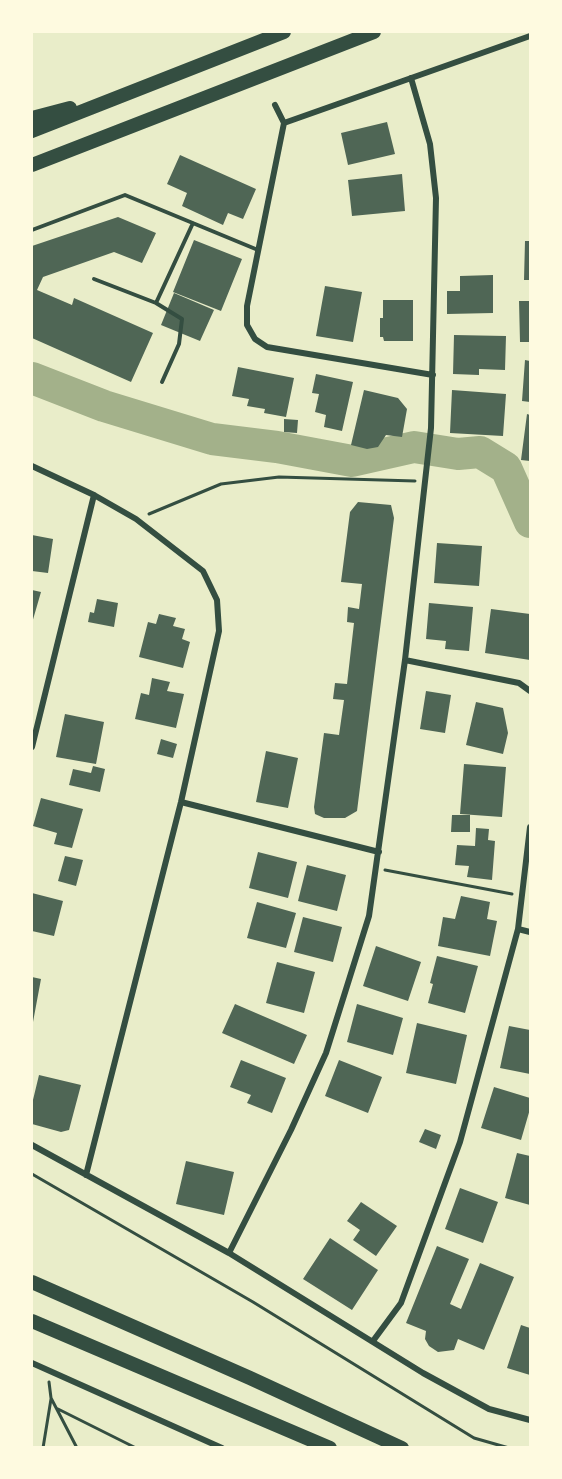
<!DOCTYPE html>
<style>
body{margin:0}
#map{position:relative;width:562px;height:1479px;overflow:hidden;background:#e9edc9;font-family:"Sofia Sans Condensed",sans-serif}
canvas{display:block}
.frame{position:absolute;inset:0;border:33px solid #fefae0;pointer-events:none}
</style>
<div id="map">
<canvas width="562" height="1479"></canvas>
<div class="frame"></div>
</div>
<script>
const g = document.querySelector('canvas').getContext('2d');
g.lineJoin = 'round';
const poly = rows => new Path2D(rows.map(r => 'M' + r).join(''));
function trace(path, color, width, dash) { g.strokeStyle = color; g.lineWidth = width; g.lineCap = dash ? 'butt' : 'round'; g.setLineDash(dash || []); g.stroke(path); }
function fill(path, color) { g.fillStyle = color; g.fill(path, 'evenodd'); }
const river = poly([
 [32,378,104,406,212,439,277,447,352,461,414,447,458,454,480,452,506,468,530,522]
]);
const building = poly([
 [387,122,395,154,348,165,341,133],
 [180,155,256,189,243,219,228,213,223,225,182,206,187,193,167,184],
 [402,174,405,211,352,216,348,180],
 [118,217,156,233,142,263,114,252,43,277,37,290,72,305,74,298,153,333,131,382,32,338,32,246],
 [194,240,242,259,221,311,173,292],
 [525,241,530,241,530,280,524,280],
 [493,275,493,313,447,314,447,291,460,291,460,276],
 [325,286,362,292,353,342,316,336],
 [174,293,214,310,200,341,161,325],
 [383,300,413,300,413,341,384,341,383,337,380,337,380,318,383,318],
 [519,301,530,301,530,342,520,342],
 [454,335,506,336,505,370,479,369,479,375,453,374],
 [525,360,530,361,530,402,522,401],
 [238,367,294,378,286,417,264,413,265,409,247,406,249,399,232,396],
 [316,374,353,382,342,431,324,427,326,415,315,412,319,394,312,393],
 [364,390,398,398,407,409,402,437,386,435,378,447,367,449,351,445],
 [452,390,506,394,503,436,450,433],
 [527,414,530,415,530,461,521,460],
 [284,419,298,420,297,433,284,432],
 [358,502,391,505,394,518,357,811,345,818,324,818,315,814,314,807,324,733,339,735,344,700,333,699,335,683,347,684,354,623,347,622,348,607,359,609,362,584,341,582,350,512],
 [32,535,53,539,48,573,32,571],
 [437,543,482,546,479,586,434,583],
 [32,590,41,592,32,623],
 [97,599,118,603,114,627,88,622,90,612,94,613],
 [429,603,473,607,469,651,445,649,446,641,426,639],
 [491,609,530,614,530,660,485,653],
 [159,614,176,618,173,626,185,629,182,639,190,642,183,668,139,657,148,622,156,624],
 [152,678,170,682,167,691,184,694,176,728,135,719,141,693,149,695],
 [426,691,451,695,445,733,420,729],
 [476,702,503,708,508,733,503,754,466,745],
 [65,714,104,722,96,764,56,757],
 [161,739,177,744,173,758,157,754],
 [266,751,298,758,288,808,256,802],
 [464,764,506,767,502,817,460,814],
 [93,766,105,769,100,792,69,785,73,769,91,773],
 [41,798,83,809,72,848,54,844,57,833,33,826],
 [452,815,470,815,470,832,451,832],
 [476,828,489,829,488,840,495,841,492,880,467,877,469,866,455,865,457,845,475,846],
 [258,852,297,862,288,898,249,888],
 [65,856,83,860,76,886,58,881],
 [307,865,346,875,337,911,298,901],
 [32,893,63,901,54,936,32,931],
 [461,896,490,902,487,919,497,921,490,956,438,946,443,917,455,919],
 [257,902,296,913,286,948,247,938],
 [303,917,342,927,333,962,294,952],
 [376,946,421,962,408,1001,363,986],
 [437,956,478,966,465,1013,428,1003,433,984,430,983],
 [277,962,315,972,304,1013,266,1003],
 [32,977,41,979,33,1022,32,1022],
 [235,1004,307,1035,294,1064,222,1033],
 [357,1004,403,1018,393,1055,347,1042],
 [417,1023,467,1035,456,1084,406,1073],
 [509,1026,530,1030,530,1074,500,1068],
 [241,1060,286,1078,272,1113,247,1103,251,1095,230,1087],
 [339,1060,382,1077,368,1113,325,1096],
 [39,1075,81,1085,69,1130,61,1132,32,1124,32,1104],
 [494,1087,530,1098,530,1109,521,1140,481,1128],
 [425,1129,441,1135,436,1149,419,1142],
 [517,1153,530,1156,530,1205,505,1198],
 [186,1161,234,1172,224,1215,176,1204],
 [460,1188,498,1202,483,1243,445,1229],
 [361,1202,397,1226,376,1256,353,1240,360,1230,347,1221],
 [330,1238,378,1270,352,1310,303,1279],
 [437,1246,469,1259,450,1304,461,1309,480,1263,514,1277,484,1350,458,1339,454,1350,438,1352,429,1346,425,1339,426,1331,406,1323],
 [521,1325,530,1328,530,1375,507,1368]
]);
const path = poly([
 [149,514,221,484,279,477,415,481],
 [385,870,512,894],
 [32,1174,253,1302,474,1438,509,1448],
 [49,1382,51,1398,77,1448],
 [58,1409,136,1448],
 [43,1448,51,1399]
]);
const service = poly([
 [32,230,125,195,258,250],
 [94,279,156,303,182,319,179,344,162,382],
 [156,303,193,223]
]);
const minor = poly([
 [275,105,284,123],
 [284,123,247,306,247,325,255,339,267,347,433,375],
 [284,123,530,36],
 [32,466,94,495,136,519,203,571,217,600,219,631,181,802,86,1175],
 [405,660,519,683,530,691],
 [32,747,94,495],
 [181,802,379,852],
 [518,929,530,932],
 [32,1145,229,1253,423,1373,489,1409,530,1420],
 [229,1253,291,1130,326,1053,369,916,405,660,431,428,436,198,430,144,411,78],
 [373,1341,401,1303,460,1142,518,929,530,827],
 [32,1363,222,1448]
]);
const primary = poly([
 [32,1282,250,1378,402,1448],
 [32,1321,330,1448]
]);
const trunk = poly([
 [32,118,70,108],
 [32,131,284,32],
 [32,165,374,32]
]);
trace(river, '#a3b18a', 32);
fill(building, '#4f6655');
trace(path, '#344e41', 3);
trace(service, '#344e41', 4);
trace(minor, '#344e41', 6);
trace(primary, '#344e41', 14);
trace(trunk, '#344e41', 14);
</script>
